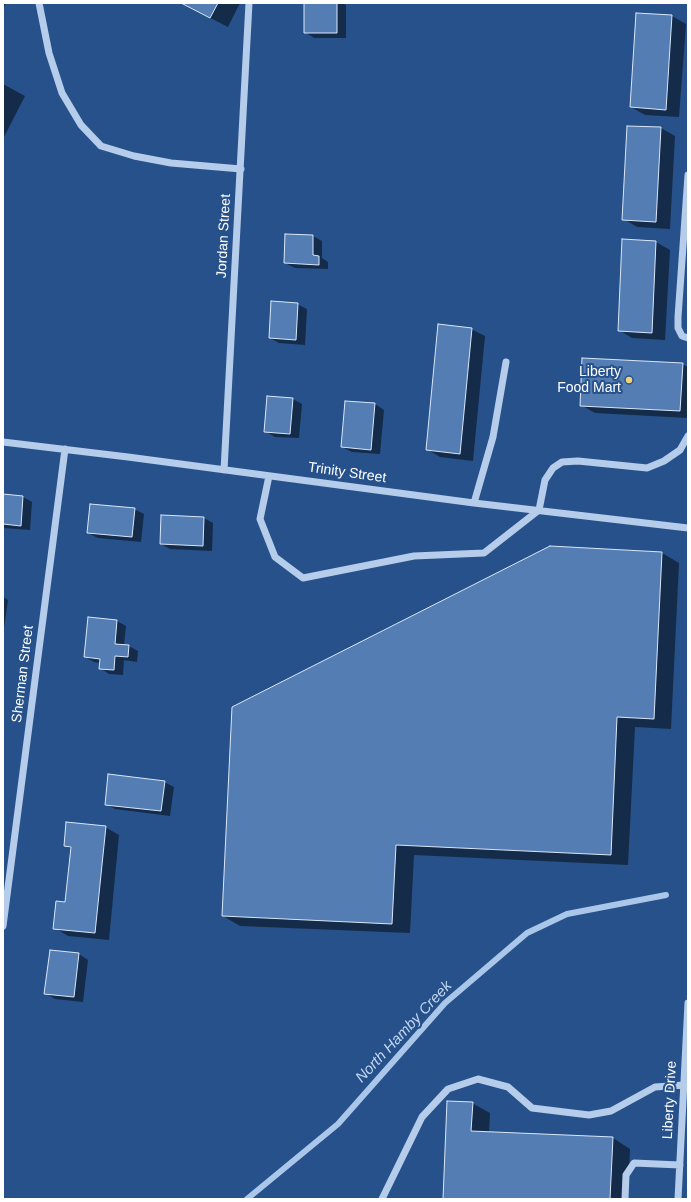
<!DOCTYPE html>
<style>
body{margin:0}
#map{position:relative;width:691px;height:1202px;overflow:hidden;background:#27518b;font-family:Arial,sans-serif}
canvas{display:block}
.frame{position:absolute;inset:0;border:4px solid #fff;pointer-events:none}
</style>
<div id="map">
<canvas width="691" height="1202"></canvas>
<div class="frame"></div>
</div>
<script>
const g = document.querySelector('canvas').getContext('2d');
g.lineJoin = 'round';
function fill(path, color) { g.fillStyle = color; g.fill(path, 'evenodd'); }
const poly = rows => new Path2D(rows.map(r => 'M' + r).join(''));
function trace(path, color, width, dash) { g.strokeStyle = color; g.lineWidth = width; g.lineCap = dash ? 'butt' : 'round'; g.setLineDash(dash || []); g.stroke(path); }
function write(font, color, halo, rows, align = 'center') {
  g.font = font + ' Arial,sans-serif'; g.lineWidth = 4; g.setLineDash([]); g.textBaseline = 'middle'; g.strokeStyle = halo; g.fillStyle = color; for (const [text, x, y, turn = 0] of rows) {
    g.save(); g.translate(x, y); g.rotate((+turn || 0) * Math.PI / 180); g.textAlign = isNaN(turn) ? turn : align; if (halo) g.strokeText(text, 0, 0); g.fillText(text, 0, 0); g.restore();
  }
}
const shadow = poly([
 [3,3,6,3,3,9],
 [181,3,240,3,228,27],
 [305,3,343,3,346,5,346,38,314,38,305,32],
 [672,16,686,24,679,117,645,115,631,107],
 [3,84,25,96,3,139],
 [628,127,661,128,675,136,670,229,637,227,624,219],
 [286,235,313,236,322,241,322,258,328,262,328,269,295,268,285,263],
 [623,240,656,242,670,250,665,340,632,338,619,330],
 [297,304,307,309,305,345,279,343,270,338],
 [471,329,485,336,473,461,440,457,427,449],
 [682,364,688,367,688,418,595,413,581,405],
 [293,399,302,404,299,438,275,437,265,431],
 [375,404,384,410,380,454,352,452,342,447],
 [3,495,23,497,32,502,30,530,3,528],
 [134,509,144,514,141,542,98,538,88,533],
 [204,518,213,523,212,551,170,549,161,544],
 [662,553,679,563,671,729,635,727,628,865,414,855,410,933,240,926,223,916],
 [3,597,8,600,3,635],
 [117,621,126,626,124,645,129,646,138,651,137,662,124,660,123,675,109,674,100,668,101,663,94,662,85,657],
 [164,782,174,787,170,816,115,809,106,804],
 [105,827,119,835,109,940,68,936,55,928,66,903,71,849,65,845],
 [79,954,88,960,83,1002,55,999,45,993],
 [472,1103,490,1113,489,1133,613,1138,630,1149,628,1199,444,1199]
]);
const stream = poly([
 [247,1199,338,1124,445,1003,527,933,567,914,666,895]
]);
const building = poly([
 [181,3,218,3,210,18,181,3],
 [304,3,337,3,337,33,304,33,304,3],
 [636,13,672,15,666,110,630,107,636,13],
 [627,126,661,127,656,222,622,220,627,126],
 [285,234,313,235,313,255,319,256,319,265,284,263,285,234],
 [622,239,656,241,652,333,618,331,622,239],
 [271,301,298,303,296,340,269,338,271,301],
 [438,324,472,328,460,454,426,450,438,324],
 [582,358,683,363,680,411,580,406,582,358],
 [267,396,293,398,290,434,264,432,267,396],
 [345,401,375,403,371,450,341,447,345,401],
 [3,494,23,496,21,526,3,524,3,494],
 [90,504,135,508,132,537,87,533,90,504],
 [161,515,204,517,203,546,160,544,161,515],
 [550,546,662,552,654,719,617,717,611,855,396,845,392,924,222,916,232,707,550,546],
 [88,617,117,620,115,644,129,645,128,657,115,656,114,670,99,669,100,659,84,657,88,617],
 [108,774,165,781,161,811,105,805,108,774],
 [66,822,106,826,95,933,53,929,56,901,65,902,71,847,64,846,66,822],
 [50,950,79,953,74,997,44,994,50,950],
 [447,1101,473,1102,471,1131,613,1137,610,1199,443,1199,447,1101]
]);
const minor = poly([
 [39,3,49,53,62,93,81,125,101,146,134,156,171,163,241,169],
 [688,175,678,317,678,328,682,336,688,338],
 [3,442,128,457,474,503,688,528],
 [224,470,249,3],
 [269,476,260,519,275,557,303,578,414,556,484,553,539,510,545,480,553,468,562,462,578,461,647,468,664,461,680,450,688,436],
 [474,503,493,437,506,362],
 [3,926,65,449],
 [382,1199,422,1117,448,1089,478,1079,508,1087,532,1108,589,1115,611,1111,655,1087,684,1085],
 [625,1199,626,1175,634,1163,680,1165],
 [678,1199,688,1003]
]);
const markers = [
 [629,380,4,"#f2d17b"]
];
const streetNames = [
 ["Jordan Street",224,236,-87],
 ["Trinity Street",347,473,8],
 ["Sherman Street",23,674,-83],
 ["Liberty Drive",670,1100,-87]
];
const poiNames = [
 ["Liberty",621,372],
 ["Food Mart",621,388]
];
const waterNames = [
 ["North Hamby Creek",404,1032,-47]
];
fill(shadow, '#0007');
trace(stream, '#aac7ea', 6);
fill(building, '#547db3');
trace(building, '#dae7f8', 1);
trace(minor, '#b5ccea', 7);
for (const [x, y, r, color] of markers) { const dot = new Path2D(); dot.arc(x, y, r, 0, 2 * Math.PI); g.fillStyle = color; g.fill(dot); trace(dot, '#27518b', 1.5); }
write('14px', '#fff', '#27518b', streetNames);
write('14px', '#fff', '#27518b', poiNames, 'right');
write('italic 15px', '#c1d6f1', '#27518b', waterNames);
</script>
